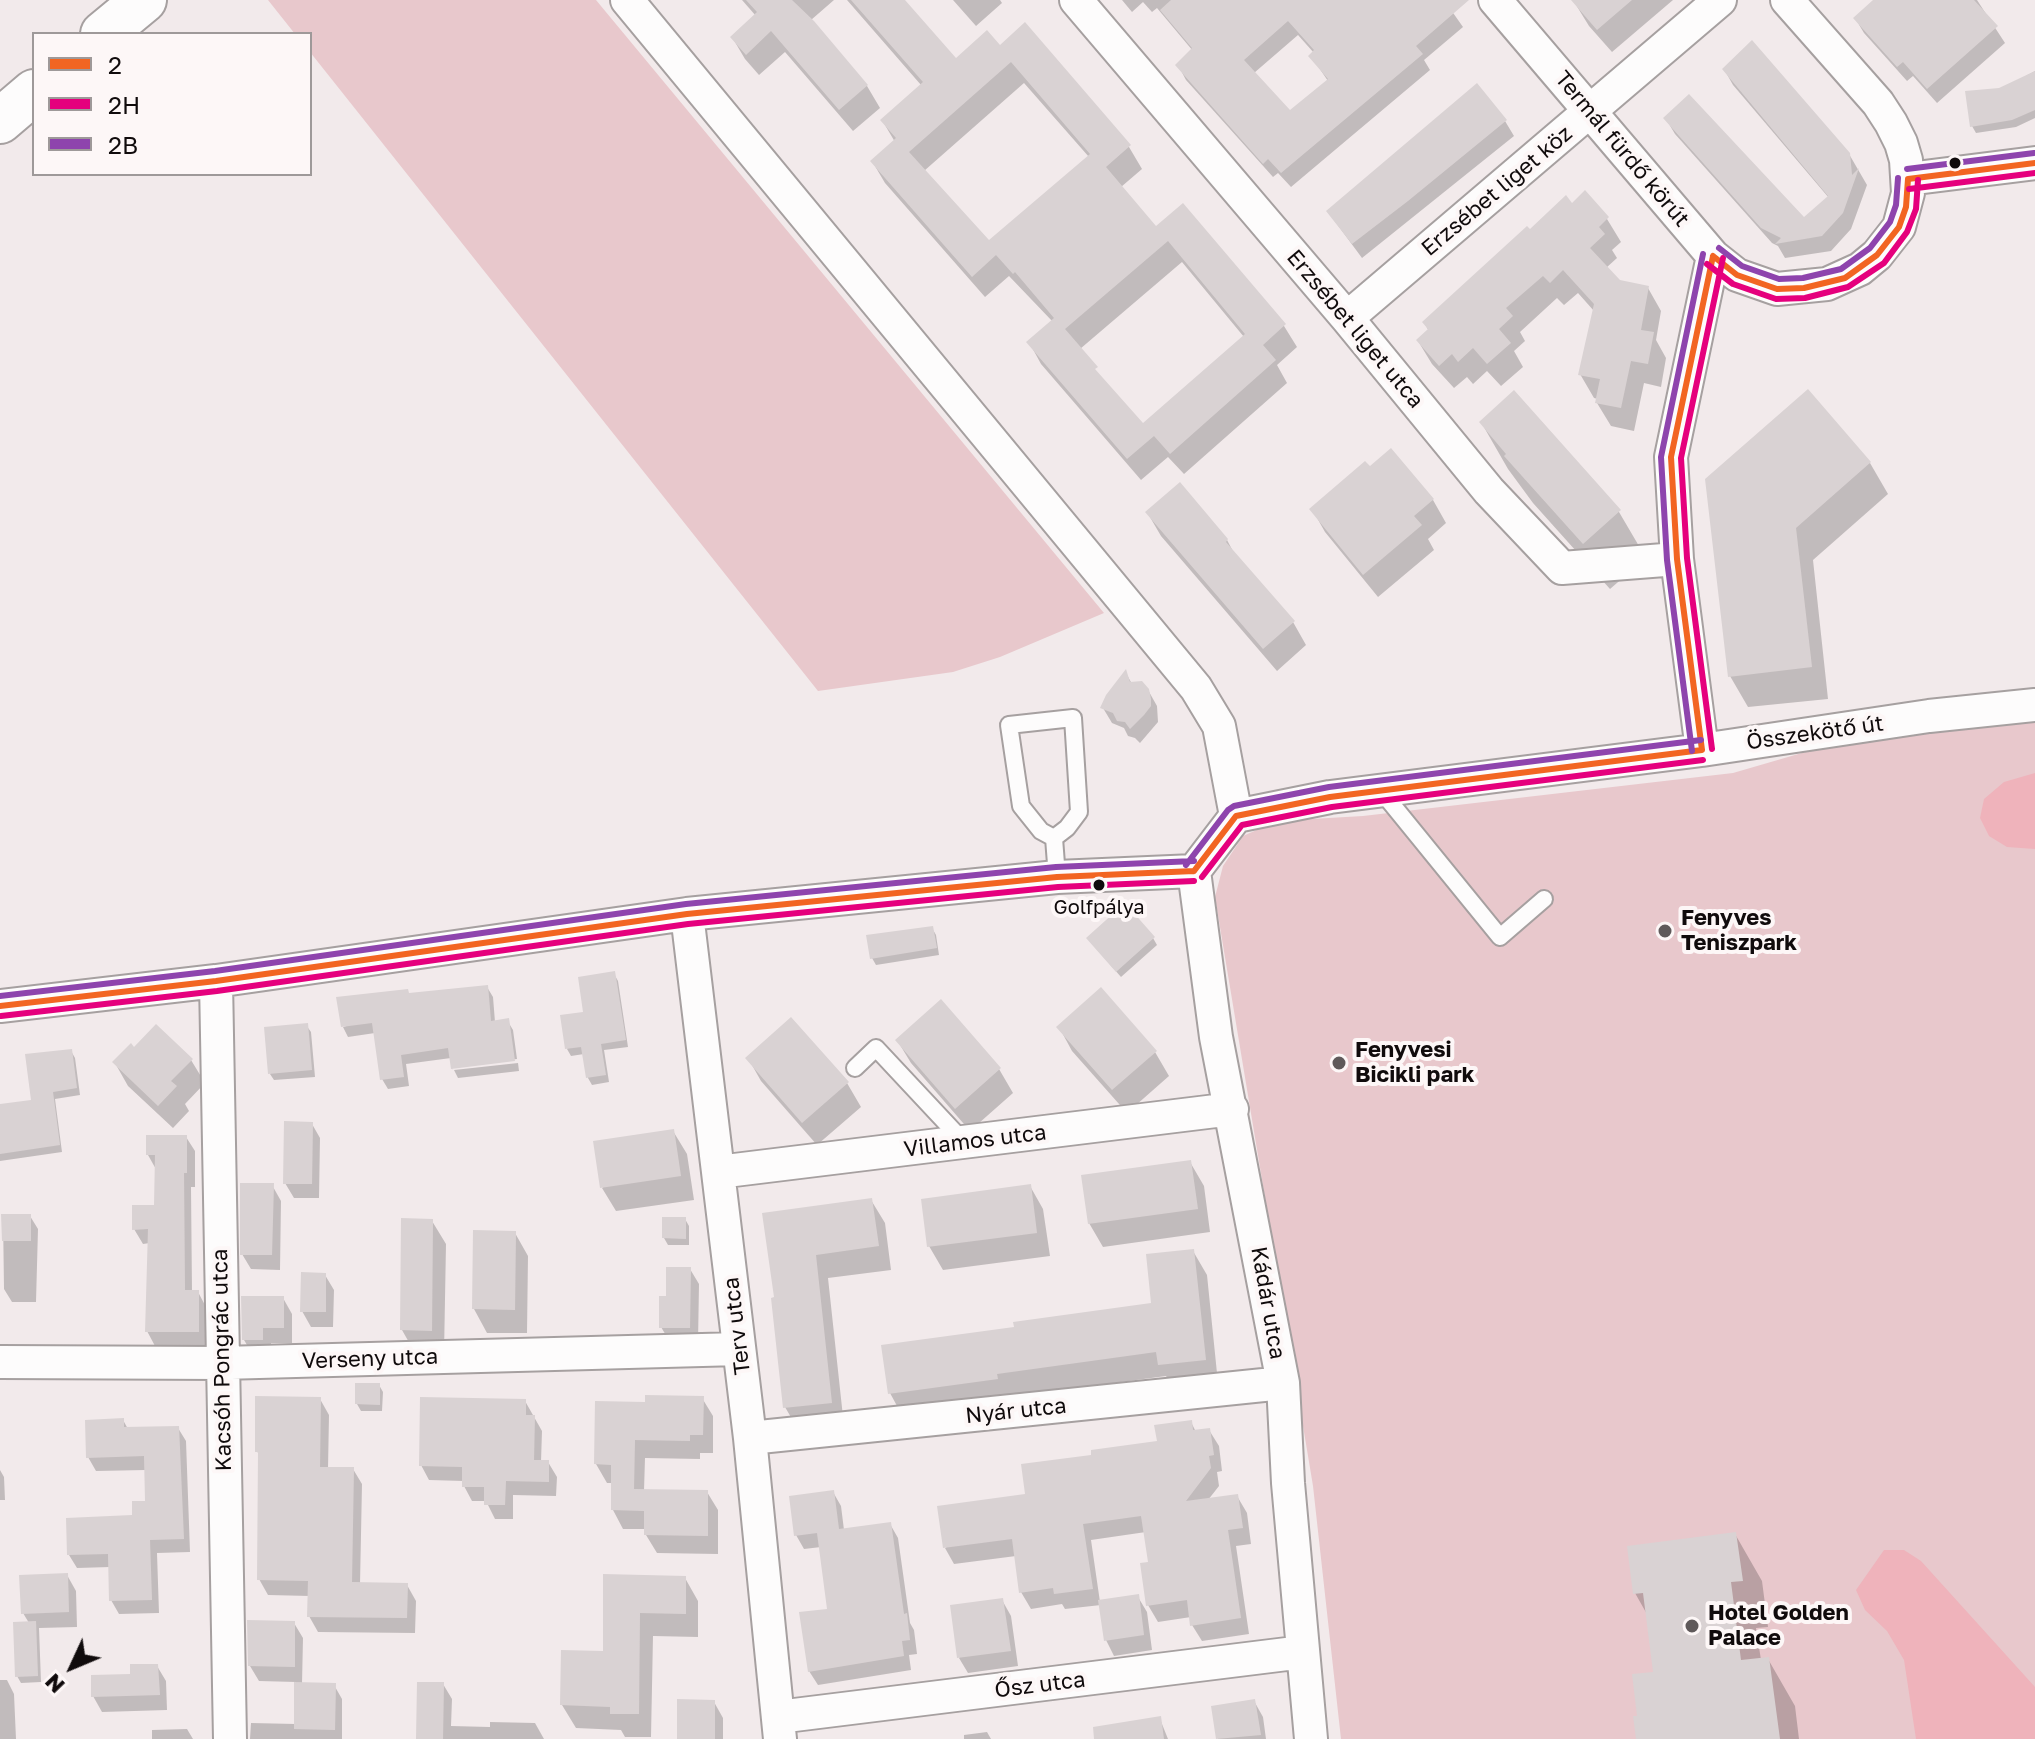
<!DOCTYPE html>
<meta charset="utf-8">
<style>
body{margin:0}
#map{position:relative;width:2035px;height:1739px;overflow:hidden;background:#f2eaeb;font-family:"Golos Text",sans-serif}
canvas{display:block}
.legend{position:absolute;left:32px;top:32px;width:280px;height:144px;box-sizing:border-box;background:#fdf7f7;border:2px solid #9e9999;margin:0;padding:10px 14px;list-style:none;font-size:24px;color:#100b0c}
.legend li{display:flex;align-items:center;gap:16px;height:40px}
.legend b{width:40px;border:2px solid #9e9999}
.north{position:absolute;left:32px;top:1627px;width:80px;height:80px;-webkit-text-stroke:6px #fdf7f7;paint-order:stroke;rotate:226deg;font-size:22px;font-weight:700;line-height:32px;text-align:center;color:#100b0c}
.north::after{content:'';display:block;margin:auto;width:28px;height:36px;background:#100b0c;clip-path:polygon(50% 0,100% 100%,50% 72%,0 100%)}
</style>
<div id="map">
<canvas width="2035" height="1739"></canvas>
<ul class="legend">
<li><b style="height:10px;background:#f26522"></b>2</li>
<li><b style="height:10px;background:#e5007d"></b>2H</li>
<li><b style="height:10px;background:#8e44ad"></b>2B</li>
</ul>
<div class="north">N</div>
</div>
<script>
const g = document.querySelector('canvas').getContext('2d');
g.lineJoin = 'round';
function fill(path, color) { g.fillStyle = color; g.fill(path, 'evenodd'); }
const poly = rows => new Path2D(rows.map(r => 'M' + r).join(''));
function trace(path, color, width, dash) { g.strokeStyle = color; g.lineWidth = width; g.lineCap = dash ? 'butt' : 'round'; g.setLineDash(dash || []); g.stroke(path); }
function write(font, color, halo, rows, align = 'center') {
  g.font = font + ' "Golos Text",sans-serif'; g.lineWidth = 8; g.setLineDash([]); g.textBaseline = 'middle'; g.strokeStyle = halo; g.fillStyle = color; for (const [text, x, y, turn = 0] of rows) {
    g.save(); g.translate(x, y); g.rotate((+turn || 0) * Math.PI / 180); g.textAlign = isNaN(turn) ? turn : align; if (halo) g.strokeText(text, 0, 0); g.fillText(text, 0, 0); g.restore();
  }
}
const green = poly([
 [268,0,596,0,1104,613,1000,657,953,672,818,691,310,52,310,34,295,34],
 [2035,705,2035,1739,1341,1739,1313,1486,1215,897,1223,866,1243,836,1277,821,1363,816,1733,773,1929,716]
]);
const water = poly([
 [2035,773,2035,849,2007,847,1989,836,1980,818,1984,799,2004,782],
 [1884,1550,1904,1550,1921,1561,2035,1687,2035,1739,1916,1739,1904,1660,1887,1631,1865,1610,1856,1590]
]);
const shadow = poly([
 [742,0,834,0,811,20,867,86,880,108,853,131,785,52,759,75,745,59,732,37,756,16],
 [847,0,902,0,955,60,999,48,1129,147,1142,169,1121,187,1156,228,1183,206,1284,326,1297,347,1277,365,1287,383,1184,474,1168,457,1141,480,1041,364,1029,342,1053,322,1009,276,985,297,885,183,872,161,895,142,882,120,921,85],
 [1024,83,1089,157,989,243,924,171],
 [1182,262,1244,337,1143,425,1104,382,1080,349],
 [953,0,1000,0,1002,3,976,26],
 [1122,0,1444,0,1463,27,1424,60,1430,70,1291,187,1278,173,1273,177,1186,80,1178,65,1193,51,1157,8,1152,12,1143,2,1132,12],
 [1298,35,1314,53,1311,56,1328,81,1290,113,1254,73],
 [1573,0,1673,0,1612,52,1589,26],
 [1877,0,1977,0,2005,43,1937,103,1913,76,1907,81,1864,33,1855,18],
 [1724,69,1849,154,1867,185,1851,229,1831,251,1785,258,1778,246,1772,243,1675,134,1666,119,1804,220,1829,198,1733,85],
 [2035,71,2035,118,2016,127,1976,133,1972,126,1999,90],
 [1505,121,1514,136,1362,258,1328,212],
 [1585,193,1607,219,1621,242,1612,250,1617,258,1606,268,1619,282,1648,288,1661,311,1656,340,1666,358,1661,387,1644,383,1634,431,1611,426,1597,403,1598,399,1594,398,1580,374,1594,311,1578,293,1564,305,1557,298,1520,332,1525,341,1514,351,1523,367,1501,386,1487,371,1473,384,1467,377,1454,388,1432,364,1418,341,1429,331,1424,323,1530,232,1572,205],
 [1481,422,1619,512,1646,558,1610,589,1533,503,1508,469],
 [1870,463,1888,494,1813,560,1828,699,1748,707,1730,676,1707,480],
 [1433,500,1446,523,1428,539,1434,550,1378,597,1325,532,1312,509],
 [1147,512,1227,540,1236,557,1293,622,1306,645,1277,671,1161,536],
 [1126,673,1132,684,1148,690,1157,706,1158,722,1140,743,1135,738,1128,736,1124,728,1112,723,1103,708],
 [932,928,936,935,939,955,876,965,872,958],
 [1153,938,1157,945,1121,977,1093,945],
 [614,974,618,981,628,1047,604,1050,609,1082,592,1085,588,1078,584,1054,571,1056,567,1049,586,1013],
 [487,987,493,997,495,1022,507,1020,513,1030,517,1059,453,1066,453,1070,451,1058,406,1064,409,1086,388,1089,382,1079,375,1033,348,1037,343,1027],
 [306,1025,311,1032,315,1077,274,1080,270,1074],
 [1059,1027,1155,1052,1169,1076,1127,1113,1072,1051],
 [897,1040,999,1069,1013,1093,970,1131,911,1063],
 [135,1050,191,1060,205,1083,185,1104,189,1111,173,1128,128,1086,115,1063],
 [71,1051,75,1058,80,1095,55,1099,62,1152,0,1161,0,1106,33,1101],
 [748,1058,847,1083,861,1107,817,1145,761,1081],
 [518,1063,519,1071,458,1078,454,1070],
 [312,1124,320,1138,319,1198,294,1198,285,1183],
 [673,1131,687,1154,694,1200,616,1211,602,1188],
 [186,1137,195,1151,195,1187,191,1187,192,1292,198,1292,206,1307,206,1346,155,1346,147,1331,150,1243,143,1244,134,1229,156,1207,157,1171,148,1155],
 [1190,1162,1204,1186,1210,1232,1103,1247,1089,1223],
 [272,1185,281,1201,280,1270,251,1269,242,1254],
 [1030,1186,1043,1209,1050,1256,943,1270,929,1246],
 [871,1200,885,1223,891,1270,828,1278,844,1426,799,1431,785,1407,776,1299,764,1214],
 [3,1216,30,1216,38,1229,36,1302,12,1302,4,1289],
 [685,1219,689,1226,689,1245,668,1245,664,1238],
 [432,1221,446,1244,444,1354,415,1353,402,1330],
 [515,1233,528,1256,527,1333,487,1333,474,1309],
 [1193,1251,1207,1275,1218,1383,1173,1387,1166,1376,1009,1397,903,1417,890,1393,1016,1329,1153,1305],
 [690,1269,699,1284,698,1343,670,1342,661,1327,668,1298],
 [325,1275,334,1290,333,1327,311,1327,302,1311],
 [283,1298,292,1314,292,1343,271,1343,271,1355,253,1355,244,1340],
 [379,1385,383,1392,382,1411,361,1411,357,1404],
 [702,1398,713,1416,713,1453,700,1453,700,1459,645,1458,644,1491,707,1492,718,1510,718,1554,657,1553,646,1535,646,1529,623,1529,613,1510,613,1483,607,1483,596,1464,647,1404],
 [320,1399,329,1415,328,1469,353,1469,362,1484,360,1585,407,1585,416,1601,415,1633,318,1632,309,1616,310,1596,268,1595,259,1579,260,1457,257,1451],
 [525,1401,542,1431,541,1462,548,1462,557,1477,556,1496,513,1495,513,1519,495,1519,486,1501,472,1501,464,1486,464,1481,429,1480,421,1465],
 [123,1420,128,1429,178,1428,186,1441,190,1552,157,1553,159,1613,119,1614,111,1600,110,1567,77,1568,69,1555,134,1517,147,1503,146,1470,96,1471,88,1457],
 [1191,1422,1196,1432,1209,1430,1219,1446,1222,1471,1217,1472,1219,1486,1208,1500,1237,1496,1247,1513,1251,1544,1236,1546,1249,1634,1202,1641,1192,1625,1191,1617,1158,1622,1148,1605,1150,1564,1146,1532,1091,1540,1100,1602,1138,1597,1147,1612,1152,1650,1114,1656,1106,1640,1101,1605,1065,1609,1062,1604,1031,1609,1021,1592,1016,1556,954,1564,945,1548,1094,1457,1159,1443],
 [0,1470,4,1477,5,1500,0,1500],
 [833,1492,841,1506,844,1530,890,1524,898,1538,910,1623,914,1630,917,1654,909,1655,911,1670,818,1685,809,1671,830,1610,821,1547,804,1549,796,1535],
 [1735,1534,1762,1581,1768,1627,1756,1628,1761,1660,1768,1659,1795,1706,1799,1739,1638,1739,1639,1717,1655,1673,1648,1616,1635,1593],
 [67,1575,76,1591,77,1627,39,1628,41,1682,21,1683,17,1676,29,1623,23,1613],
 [605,1576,685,1578,698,1601,698,1637,653,1636,651,1737,625,1737,621,1730,576,1728,562,1705,605,1653],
 [1002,1600,1011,1616,1018,1666,968,1673,959,1658],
 [294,1623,303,1638,302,1684,334,1685,342,1699,342,1739,250,1739,251,1723,296,1724,296,1682,259,1681,250,1666],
 [157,1666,166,1681,167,1710,102,1712,93,1696],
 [0,1680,7,1680,14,1694,16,1739,0,1739],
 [443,1684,452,1699,451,1726,490,1727,490,1722,535,1723,544,1739,418,1739],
 [1254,1701,1263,1717,1266,1739,1218,1739,1213,1707],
 [714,1702,723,1718,723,1739,679,1739],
 [1160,1719,1168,1739,1125,1739],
 [187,1729,193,1739,152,1739,152,1730],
 [987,1732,991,1739,964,1739,964,1735]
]);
const building = poly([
 [746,0,792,0,814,21,868,85,839,110,771,31,746,55,730,37,757,12],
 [851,0,905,0,956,58,987,30,1000,45,1025,22,1131,145,1106,167,1156,226,1183,203,1286,324,1263,345,1276,360,1170,454,1154,436,1127,459,1026,342,1054,318,1015,272,1013,274,996,255,972,277,870,161,896,138,880,120,923,82],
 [1011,62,1090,154,989,240,909,152],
 [1168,241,1245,334,1143,423,1095,369,1098,367,1065,329],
 [1171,0,1469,0,1416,46,1423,54,1281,173,1268,159,1263,164,1175,65,1192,48,1160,10],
 [1288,21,1314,50,1308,56,1328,79,1290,110,1244,60],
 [1571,0,1632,0,1597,30],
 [1873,0,1974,0,1998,26,1927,89,1903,62,1897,67,1853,18],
 [1752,40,1850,153,1852,175,1859,168,1843,213,1822,236,1775,244,1781,238,1761,228,1663,118,1689,94,1804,217,1828,196,1722,69],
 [2035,71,2035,110,2012,120,1970,127,1965,91,1999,88],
 [1477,83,1507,120,1408,201,1352,244,1326,211],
 [1585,190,1609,217,1599,227,1605,234,1590,248,1620,280,1649,286,1641,330,1654,332,1648,364,1631,361,1621,408,1595,403,1600,379,1578,375,1594,304,1563,270,1550,283,1543,276,1506,308,1513,316,1499,329,1511,343,1487,364,1473,348,1458,362,1452,354,1439,366,1416,340,1428,329,1422,322,1527,226,1530,229,1566,195,1572,203],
 [1808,389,1871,462,1796,528,1812,667,1728,677,1705,479],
 [1514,390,1621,510,1583,544,1504,456,1506,454,1479,422],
 [1391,448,1434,499,1414,516,1422,525,1363,575,1309,509,1365,461,1370,466],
 [1180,482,1228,539,1226,542,1295,621,1263,649,1145,512],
 [1126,669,1130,682,1142,681,1149,689,1151,699,1151,706,1144,715,1130,729,1125,722,1117,721,1113,713,1100,708,1106,695],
 [1125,903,1155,937,1116,972,1086,938],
 [933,926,937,948,870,959,866,935],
 [615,971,626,1040,601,1044,606,1075,586,1078,581,1047,565,1049,560,1015,583,1012,578,977],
 [488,985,491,1021,509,1018,515,1061,451,1069,448,1048,401,1055,404,1077,380,1080,372,1023,341,1027,336,997,408,989,409,993],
 [1101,987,1157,1051,1112,1090,1056,1027],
 [941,999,1001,1068,955,1109,895,1040],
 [791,1017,849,1082,802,1123,745,1058],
 [308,1023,312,1070,268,1074,264,1027],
 [156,1024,193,1059,171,1081,177,1086,158,1106,112,1062,131,1043,134,1047],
 [72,1049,77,1088,53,1092,60,1145,0,1154,0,1104,31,1100,25,1054],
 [284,1121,313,1122,312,1184,283,1184],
 [674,1129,681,1176,600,1188,593,1141],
 [146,1135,187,1135,187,1173,184,1173,185,1290,199,1290,199,1332,145,1332,148,1229,132,1230,132,1205,154,1205,155,1155,146,1155],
 [1191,1160,1198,1209,1088,1224,1081,1175],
 [240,1183,274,1183,272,1255,240,1255],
 [1031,1184,1037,1233,927,1247,921,1199],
 [872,1198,879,1246,816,1255,832,1403,783,1408,771,1298,774,1297,762,1213],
 [1,1214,31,1214,31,1241,2,1241],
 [662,1217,686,1217,686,1239,662,1238],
 [401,1218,433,1219,432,1331,400,1330],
 [473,1230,516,1231,515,1310,472,1309],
 [1194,1249,1206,1360,1158,1365,1156,1352,997,1374,998,1379,888,1394,881,1345,1014,1327,1013,1322,1151,1303,1146,1254],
 [666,1267,691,1267,690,1328,659,1328,659,1296,666,1296],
 [301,1272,326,1273,326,1312,300,1312],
 [241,1296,284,1296,284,1328,263,1328,263,1340,242,1340],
 [355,1383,380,1383,380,1405,355,1404],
 [645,1395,704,1396,703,1435,690,1435,690,1441,635,1440,634,1489,708,1490,708,1536,644,1535,644,1511,611,1510,611,1465,594,1464,595,1401,645,1402],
 [255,1396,321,1397,320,1467,354,1467,352,1582,408,1583,407,1618,307,1617,308,1581,257,1580,258,1452,255,1452],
 [420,1397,526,1399,526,1415,535,1415,534,1460,549,1460,549,1482,506,1481,505,1505,484,1505,484,1487,462,1487,462,1467,419,1466],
 [124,1418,124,1427,179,1426,184,1539,150,1540,152,1600,109,1601,108,1554,67,1555,66,1518,132,1515,132,1501,145,1501,144,1456,86,1458,85,1420],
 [1192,1420,1193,1430,1210,1428,1214,1455,1209,1456,1211,1468,1186,1501,1238,1494,1243,1528,1228,1530,1241,1618,1190,1626,1187,1600,1146,1606,1140,1563,1148,1562,1141,1516,1083,1524,1093,1589,1054,1594,1053,1588,1019,1593,1012,1539,943,1548,937,1506,1025,1494,1021,1464,1091,1455,1091,1450,1157,1441,1154,1425],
 [834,1490,839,1529,891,1522,904,1614,907,1613,910,1640,902,1641,904,1656,808,1672,799,1612,827,1609,817,1533,794,1536,789,1496],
 [1736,1532,1743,1581,1731,1582,1741,1660,1769,1657,1780,1739,1636,1739,1633,1716,1637,1716,1632,1674,1653,1672,1643,1593,1633,1594,1627,1546],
 [68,1573,69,1612,21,1614,19,1575],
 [603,1574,686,1576,686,1614,640,1613,639,1714,610,1714,610,1707,560,1705,561,1650,603,1651],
 [1139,1594,1144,1635,1104,1641,1098,1600],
 [1003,1598,1011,1651,957,1658,950,1605],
 [247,1620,295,1621,295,1667,248,1666],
 [36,1621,38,1676,15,1677,13,1622],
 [130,1664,158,1664,160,1695,91,1697,91,1675,130,1674],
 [294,1682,336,1683,335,1730,294,1729],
 [417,1682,444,1682,443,1739,416,1739],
 [677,1699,715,1700,715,1739,677,1739],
 [1255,1699,1261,1735,1216,1739,1211,1706],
 [1161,1716,1164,1739,1094,1739,1093,1727]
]);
const lane = poly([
 [1073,718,1079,812,1067,828,1054,838,1041,831,1021,806,1009,725,1073,718],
 [1382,792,1500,937,1544,899],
 [1054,838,1057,877],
 [855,1068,876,1048,963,1141]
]);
const street = poly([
 [627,0,1196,688,1219,726,1236,816],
 [1076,0,1347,318,1489,491,1562,568,1677,559],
 [1495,0,1713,256,1737,275,1777,289,1827,284,1860,269,1877,255,1899,227,1908,193,1906,160,1901,143,1891,123,1878,103,1787,0],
 [1908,179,2035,163],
 [1347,318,1720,0],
 [1702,750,1677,559,1671,457,1713,256],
 [1194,871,1216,1037,1283,1383,1288,1483,1311,1739],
 [1194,871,1236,816,1330,797,1702,750,1929,716,2035,705],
 [687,914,750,1438,780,1739],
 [216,981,230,1739],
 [0,1006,216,981,687,914,1057,877,1194,871],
 [718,1172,1232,1109],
 [0,1362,222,1363,739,1349],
 [750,1438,1283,1383],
 [778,1717,1303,1652]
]);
const secondary = poly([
 [103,34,144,0],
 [0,121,34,92]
]);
const bus1 = poly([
 [1908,179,2035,163],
 [1713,256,1737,275,1777,289,1804,288,1845,278,1877,255,1899,227,1906,207,1908,179],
 [1702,750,1677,559,1671,457,1713,256],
 [1194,871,1236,816,1330,797,1702,750],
 [0,1006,216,981,687,914,1057,877,1194,871]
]);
const bus2 = poly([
 [1909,189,2035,173],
 [1707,264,1733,284,1776,299,1805,298,1848,287,1884,263,1907,232,1916,209,1918,180],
 [1712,749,1687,558,1681,458,1723,258],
 [1202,877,1242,825,1332,807,1703,760],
 [1,1016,217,991,688,924,1058,887,1194,881]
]);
const bus3 = poly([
 [1907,169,2034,153],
 [1719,248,1742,266,1779,279,1803,278,1841,269,1870,248,1890,222,1896,205,1898,178],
 [1692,751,1667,560,1661,457,1703,254],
 [1186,865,1228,810,1234,806,1329,787,1701,740],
 [0,996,215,971,686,904,1056,867,1194,861]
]);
const markers = [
 [1955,163,7,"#100b0c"],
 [1099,885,7,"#100b0c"],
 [1665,931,8,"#5f595a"],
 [1339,1063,8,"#5f595a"],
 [1692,1626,8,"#5f595a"]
];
const busNames = [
 ["Golfpálya",1099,908]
];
const streetNames = [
 ["Termál fürdő körút",1622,149,50],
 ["Erzsébet liget köz",1497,191,-40],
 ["Erzsébet liget utca",1355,329,50],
 ["Összekötő út",1815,733,-8],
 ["Villamos utca",975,1141,-7],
 ["Kádár utca",1268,1303,80],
 ["Terv utca",737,1326,-97],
 ["Verseny utca",370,1359,-2],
 ["Kacsóh Pongrác utca",222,1360,-91],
 ["Nyár utca",1016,1411,-6],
 ["Ősz utca",1040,1685,-7]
];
const poiNames = [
 ["Fenyves",1681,918],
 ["Teniszpark",1681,943],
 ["Fenyvesi",1355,1050],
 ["Bicikli park",1355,1075],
 ["Hotel Golden",1708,1613],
 ["Palace",1708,1638]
];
fill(green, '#e8c8cc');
fill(water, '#efb3bb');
fill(shadow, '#0003');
fill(building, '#d9d2d3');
trace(lane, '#a6a0a0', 20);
trace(street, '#a6a0a0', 36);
trace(secondary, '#a6a0a0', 48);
trace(lane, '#fdfcfc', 16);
trace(street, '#fdfcfc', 32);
trace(secondary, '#fdfcfc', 44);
trace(bus1, '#f26522', 6);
trace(bus2, '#e5007d', 6);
trace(bus3, '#8e44ad', 6);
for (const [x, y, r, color] of markers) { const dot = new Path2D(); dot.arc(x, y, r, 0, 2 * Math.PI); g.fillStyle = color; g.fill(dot); trace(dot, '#fdf7f7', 3); }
write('20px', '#100b0c', '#fdf7f7', busNames);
write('22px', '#100b0c', '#fdf7f7', streetNames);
write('bold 22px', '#100b0c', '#fdf7f7', poiNames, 'left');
</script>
